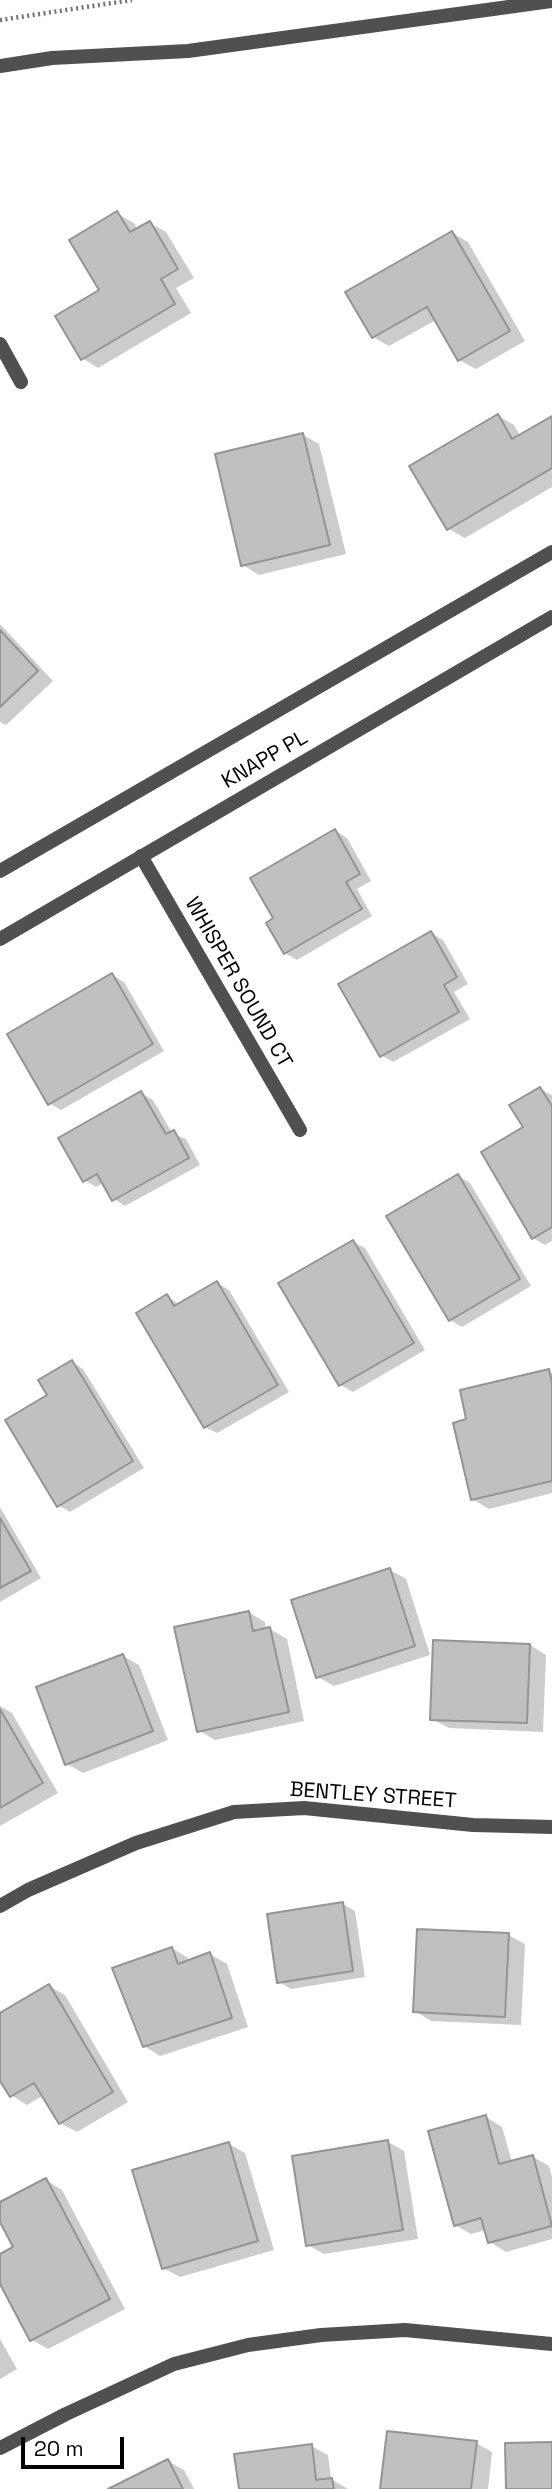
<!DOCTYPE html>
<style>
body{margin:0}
#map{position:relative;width:552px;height:2489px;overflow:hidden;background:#fff;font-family:"Space Grotesk",sans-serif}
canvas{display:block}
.scale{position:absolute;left:21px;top:2437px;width:103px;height:32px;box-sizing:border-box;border:4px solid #000;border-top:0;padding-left:9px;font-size:21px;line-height:24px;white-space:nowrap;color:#000;-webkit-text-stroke:5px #fff;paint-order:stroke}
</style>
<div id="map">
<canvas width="552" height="2489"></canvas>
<div class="scale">20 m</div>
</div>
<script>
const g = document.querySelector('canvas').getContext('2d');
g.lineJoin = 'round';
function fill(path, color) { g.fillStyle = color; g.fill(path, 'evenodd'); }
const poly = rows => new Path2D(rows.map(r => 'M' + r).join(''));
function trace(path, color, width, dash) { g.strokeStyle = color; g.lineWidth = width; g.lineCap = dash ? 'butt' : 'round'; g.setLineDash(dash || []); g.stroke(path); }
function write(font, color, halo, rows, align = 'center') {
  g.font = font + ' "Space Grotesk",sans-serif'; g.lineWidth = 5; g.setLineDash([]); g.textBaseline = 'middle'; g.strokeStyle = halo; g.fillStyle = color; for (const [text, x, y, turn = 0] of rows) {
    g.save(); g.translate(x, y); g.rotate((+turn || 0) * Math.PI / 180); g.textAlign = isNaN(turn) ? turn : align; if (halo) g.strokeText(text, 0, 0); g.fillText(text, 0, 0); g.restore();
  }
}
const shadow = poly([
 [117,214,134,223,138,230,150,223,166,232,194,278,176,288,191,313,98,368,82,358,102,291],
 [452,233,468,242,525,341,476,369,459,360,436,320,389,346,373,337],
 [498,416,514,425,521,437,552,418,552,487,465,538,449,529],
 [303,435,319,444,346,554,259,575,243,565],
 [0,624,53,681,6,725,0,722],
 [335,831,347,838,371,881,357,889,372,916,297,960,285,953,276,919],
 [431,933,443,940,468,984,454,992,470,1019,393,1062,381,1055],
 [112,975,124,982,164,1051,61,1110,49,1103],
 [540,1089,552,1095,552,1241,545,1245,533,1238,525,1128],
 [141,1093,153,1100,172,1133,186,1139,200,1165,125,1206,114,1199,104,1183,96,1187,84,1180],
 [458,1176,470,1183,531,1286,462,1327,450,1320],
 [353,1242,365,1248,425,1350,353,1392,341,1385],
 [217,1283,229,1290,289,1392,217,1433,205,1427,167,1296,180,1305],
 [72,1362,83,1369,144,1468,70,1512,58,1505,49,1395],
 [548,1371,552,1373,552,1493,489,1509,472,1499,469,1421],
 [0,1507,41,1578,0,1602],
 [390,1570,406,1579,430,1655,334,1686,318,1677],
 [248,1612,265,1622,266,1630,270,1629,287,1639,304,1721,215,1740,198,1730],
 [530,1645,546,1655,543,1732,449,1728,432,1719],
 [123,1656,139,1665,168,1740,83,1773,67,1764],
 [0,1706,12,1713,58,1793,0,1826],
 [343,1904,355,1911,365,1977,291,1989,279,1982],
 [508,1935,525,1944,521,2025,431,2021,415,2011],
 [172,1948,188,1958,189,1962,210,1954,227,1964,248,2027,160,2056,144,2046],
 [49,1986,65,1995,128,2102,77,2132,60,2123,44,2095,27,2105,11,2095,0,2077,0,2015],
 [486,2117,502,2127,512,2162,533,2157,549,2166,552,2177,552,2239,506,2252,490,2242,486,2230,471,2234,455,2225],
 [388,2142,404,2151,418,2239,324,2254,308,2245],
 [229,2144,245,2153,274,2250,180,2277,163,2268],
 [46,2180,62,2190,125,2309,48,2349,32,2340,0,2280,0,2256,15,2248,0,2218,0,2204],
 [0,2339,17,2369,0,2379],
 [476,2443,492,2452,488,2489,381,2489],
 [311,2446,328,2455,331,2479,348,2489,241,2489],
 [168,2461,184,2470,194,2489,112,2489]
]);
const building = poly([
 [117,211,130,232,150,221,178,269,161,279,175,304,81,360,55,316,99,290,69,240,117,211],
 [452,231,510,331,458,361,427,307,372,338,345,292,452,231],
 [498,414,512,439,552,416,552,468,447,530,409,466,498,414],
 [303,433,330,545,241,566,215,454,303,433],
 [0,630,38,671,0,707,0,630],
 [335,829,360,874,346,882,362,909,284,954,266,923,273,918,250,878,335,829],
 [431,931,457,977,444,985,459,1012,380,1057,338,984,431,931],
 [112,973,153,1044,48,1105,7,1034,112,973],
 [540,1087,552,1106,552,1227,532,1239,481,1152,523,1127,509,1105,540,1087],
 [141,1091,166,1134,174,1130,189,1158,112,1201,97,1174,83,1182,58,1138,141,1091],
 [458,1174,520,1279,449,1321,386,1216,458,1174],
 [353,1240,414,1343,339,1386,278,1283,353,1240],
 [217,1281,278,1385,204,1428,136,1313,167,1294,174,1306,217,1281],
 [72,1360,133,1461,57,1507,5,1420,47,1395,38,1380,72,1360],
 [549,1369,552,1382,552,1481,471,1500,453,1423,466,1419,460,1390,549,1369],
 [0,1518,31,1571,0,1588,0,1518],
 [390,1568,415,1646,316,1678,291,1600,390,1568],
 [249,1611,253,1631,270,1627,289,1712,197,1732,174,1627,249,1611],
 [433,1640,530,1644,527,1723,430,1720,433,1640],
 [123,1654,153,1731,65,1765,36,1687,123,1654],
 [0,1709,43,1783,0,1808,0,1709],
 [343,1902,353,1971,277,1983,267,1914,343,1902],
 [417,1929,509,1933,505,2017,413,2012,417,1929],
 [172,1947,178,1964,210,1952,232,2018,143,2047,112,1968,172,1947],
 [49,1984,113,2092,59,2124,34,2083,10,2097,0,2081,0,2013,49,1984],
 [486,2115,499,2164,533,2155,552,2226,488,2243,481,2218,454,2226,428,2131,486,2115],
 [388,2140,403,2230,306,2246,292,2156,388,2140],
 [229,2142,258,2241,162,2269,132,2170,229,2142],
 [46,2178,110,2299,30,2341,0,2284,0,2254,13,2247,0,2222,0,2202,46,2178],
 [387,2431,477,2441,471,2489,380,2489,387,2431],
 [552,2442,552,2489,506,2489,505,2443,552,2442],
 [312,2444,316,2480,332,2478,334,2489,239,2489,234,2454,312,2444],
 [168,2459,183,2489,108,2489,168,2459]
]);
const path = poly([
 [0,20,132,0]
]);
const minor = poly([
 [0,66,52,58,188,51,552,1],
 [0,344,21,382],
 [141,856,300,1130],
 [0,871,552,552],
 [0,939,552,617],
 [0,1906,28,1890,136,1843,234,1812,304,1808,473,1825,552,1827],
 [0,2448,66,2414,174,2364,248,2345,321,2335,405,2330,552,2344]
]);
const streetNames = [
 ["KNAPP PL",265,760,-30],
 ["WHISPER SOUND CT",238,983,60],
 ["BENTLEY STREET",373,1796,4]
];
fill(shadow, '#0003');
fill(building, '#c0c0c0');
trace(building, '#949494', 2);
trace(path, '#727272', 4.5, [2, 3.5]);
trace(minor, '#505050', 14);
write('21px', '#000', '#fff', streetNames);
</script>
